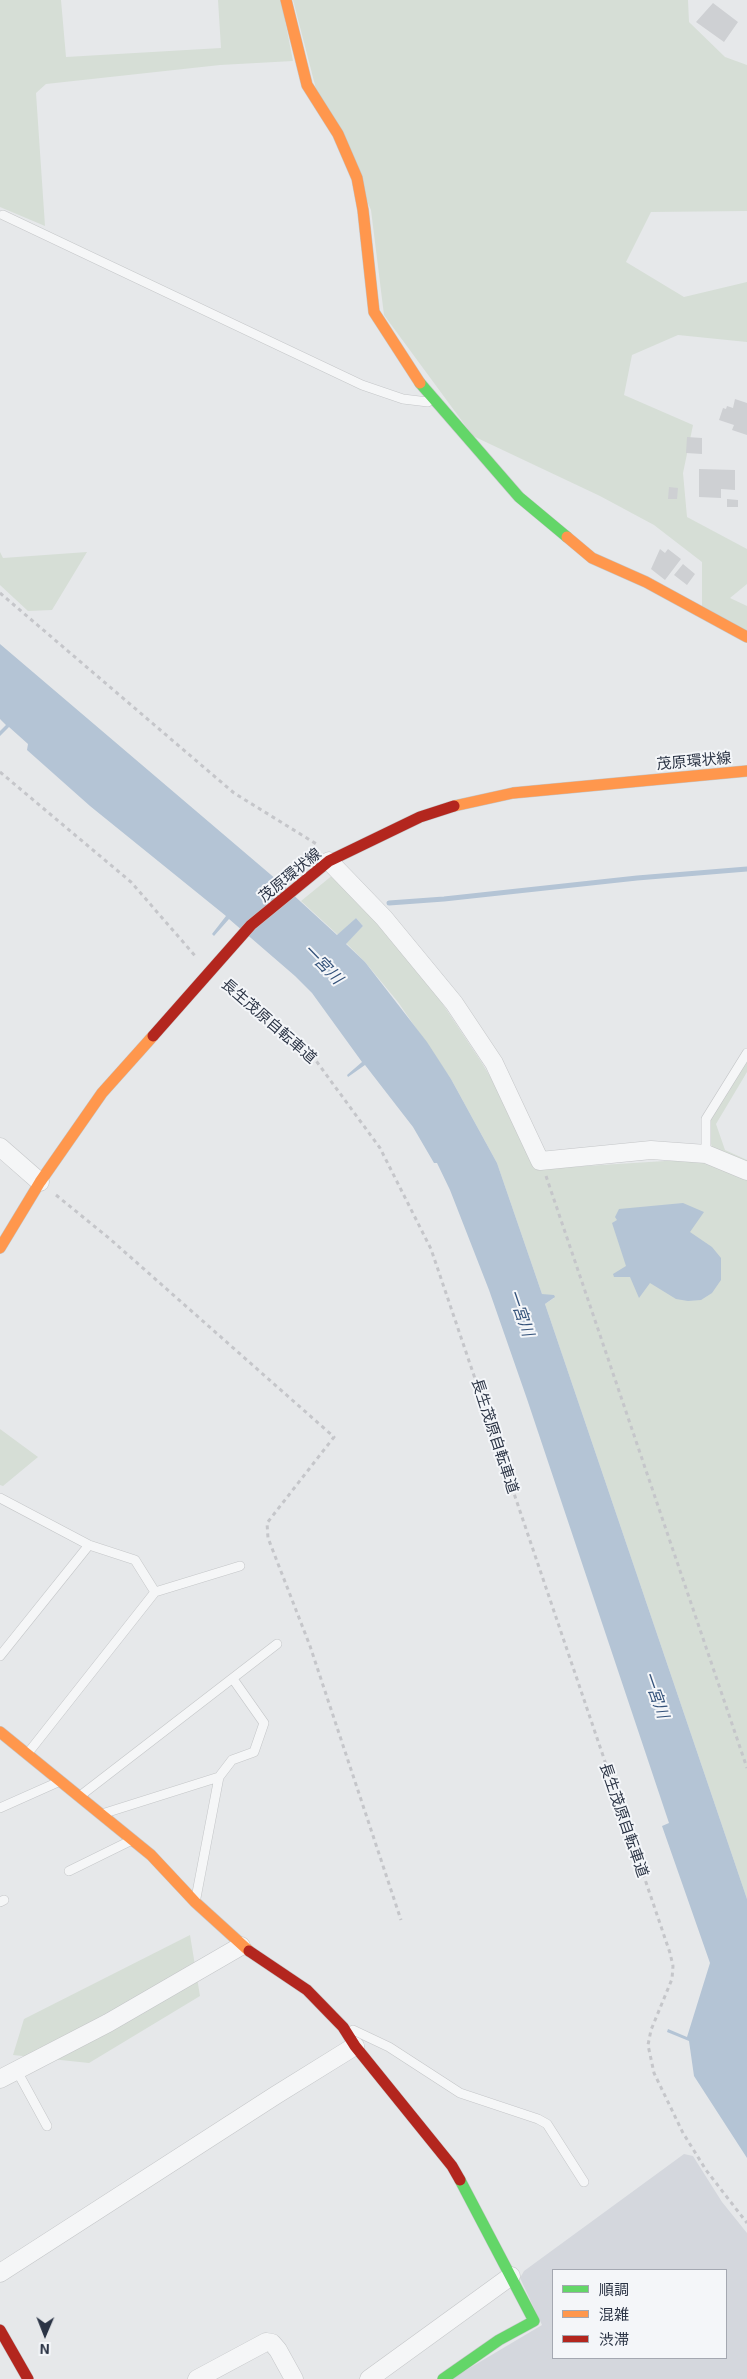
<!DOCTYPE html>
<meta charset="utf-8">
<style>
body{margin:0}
#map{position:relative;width:747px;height:2379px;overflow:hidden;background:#e6e8ea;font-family:"Exo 2","Noto Sans JP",sans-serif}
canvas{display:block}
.legend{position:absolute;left:552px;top:2269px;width:175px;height:90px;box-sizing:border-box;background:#f4f6f9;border:1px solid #a4a8b1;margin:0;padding:6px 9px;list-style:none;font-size:15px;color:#2b3445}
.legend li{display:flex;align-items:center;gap:10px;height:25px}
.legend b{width:25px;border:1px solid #a4a8b1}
.north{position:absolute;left:20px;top:2309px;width:50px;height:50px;-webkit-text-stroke:4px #f4f6f9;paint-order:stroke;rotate:181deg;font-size:14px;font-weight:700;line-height:20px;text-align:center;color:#2b3445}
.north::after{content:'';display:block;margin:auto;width:18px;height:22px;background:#2b3445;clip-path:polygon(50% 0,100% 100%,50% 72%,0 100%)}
</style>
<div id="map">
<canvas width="747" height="2379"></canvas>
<ul class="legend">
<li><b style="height:6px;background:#63d668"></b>順調</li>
<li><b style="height:6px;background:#ff974d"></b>混雑</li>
<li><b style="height:6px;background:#b3261e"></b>渋滞</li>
</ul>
<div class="north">N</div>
</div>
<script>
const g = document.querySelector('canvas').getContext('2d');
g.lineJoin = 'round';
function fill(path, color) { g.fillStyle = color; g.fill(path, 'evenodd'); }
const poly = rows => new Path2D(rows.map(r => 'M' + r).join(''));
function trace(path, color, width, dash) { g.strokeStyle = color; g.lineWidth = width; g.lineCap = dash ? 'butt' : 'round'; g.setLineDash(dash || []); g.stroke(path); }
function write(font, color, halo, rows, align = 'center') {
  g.font = font + ' "Exo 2","Noto Sans JP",sans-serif'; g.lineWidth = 4; g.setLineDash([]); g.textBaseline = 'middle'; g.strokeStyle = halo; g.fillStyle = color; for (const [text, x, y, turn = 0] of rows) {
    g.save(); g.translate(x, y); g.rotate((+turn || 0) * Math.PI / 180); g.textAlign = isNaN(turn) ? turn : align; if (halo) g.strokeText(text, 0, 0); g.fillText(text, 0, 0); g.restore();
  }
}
const built = poly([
 [684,2154,693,2156,722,2202,747,2233,747,2379,451,2379,542,2325,520,2278,524,2271],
 [553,2270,726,2270,726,2358,553,2358]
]);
const green = poly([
 [0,0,61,0,66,57,221,48,218,0,281,0,293,61,220,65,46,84,36,93,45,226,0,207],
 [293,0,688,0,689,22,725,57,747,65,747,211,651,212,626,262,684,297,747,282,747,342,678,335,632,355,624,395,693,425,683,473,687,517,747,549,747,584,730,598,747,606,747,632,702,607,702,562,654,525,600,496,473,436,384,315,371,210,316,89],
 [0,552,3,558,87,552,52,610,28,611,0,585],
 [334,874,428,982,482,1063,519,1125,538,1169,697,1159,747,1180,747,1899,545,1304,554,1298,542,1294,497,1163,451,1079,398,1002,365,962,346,943,363,926,356,918,338,935,301,901],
 [747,1060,747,1072,716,1124,725,1150,747,1160,747,1166,712,1148,709,1135,710,1119],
 [0,1429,38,1457,3,1486,0,1485],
 [190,1935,200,1996,89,2063,13,2055,24,2019]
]);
const water = poly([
 [0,644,277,880,337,935,356,918,363,926,346,944,365,962,427,1042,451,1079,497,1163,542,1294,554,1295,555,1297,545,1304,747,1899,747,2158,694,2076,689,2041,667,2032,668,2029,687,2037,710,1963,662,1826,669,1823,527,1399,489,1290,450,1190,437,1163,434,1163,413,1127,365,1065,348,1077,347,1075,362,1062,312,993,295,976,229,919,214,936,212,934,226,916,90,806,27,750,28,744,9,727,0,736,0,731,6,725,0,719],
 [683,1203,704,1212,690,1232,712,1247,721,1258,721,1280,712,1293,701,1300,688,1301,676,1299,650,1283,639,1298,630,1277,614,1277,613,1274,626,1266,612,1223,617,1220,615,1217,619,1209]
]);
const stream = poly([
 [389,903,444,899,637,878,747,869]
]);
const building = poly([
 [713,3,738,22,724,42,696,22],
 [735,399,747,403,747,435,732,430,734,425,719,420,723,408,726,409,727,406,733,408],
 [687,437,702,438,702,454,686,453],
 [699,469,735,470,735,490,721,489,721,498,699,497],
 [669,487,678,488,677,499,668,499],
 [727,499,738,500,738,507,727,507],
 [660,549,665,553,668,549,681,559,665,580,651,569],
 [683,564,695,574,687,585,674,575]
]);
const path = poly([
 [0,593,234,793,318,845],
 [0,772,131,882,197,958],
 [226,983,269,1017,314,1058,380,1148,431,1249,670,1953,673,1966,672,1979,651,2030,648,2045,654,2073,683,2133,706,2170,747,2223],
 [546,1176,747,1768],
 [56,1195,110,1239,334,1437,267,1523,268,1538,310,1646,401,1920]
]);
const lane = poly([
 [3,215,362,385,403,399,428,402],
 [706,1154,706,1119,747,1053],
 [0,1498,89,1545,135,1560,155,1592],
 [0,1656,89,1545],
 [28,1753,155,1592,240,1566],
 [80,1796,277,1644],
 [0,1808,56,1783],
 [105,1813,219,1777],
 [69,1871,130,1841],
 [196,1898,219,1777,232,1760,254,1752,264,1723,233,1679],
 [0,1902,4,1900],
 [353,2030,389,2047,460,2093,538,2119,547,2124,584,2182],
 [17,2071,47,2126]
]);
const street = poly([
 [329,861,384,918,454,1003,494,1063,540,1161,651,1150,706,1154,747,1171],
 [0,1147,40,1182],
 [0,2079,108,2023,241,1946],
 [0,2273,276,2095,355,2046],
 [197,2379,266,2342,272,2343,278,2350,294,2379],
 [369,2379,511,2276]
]);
const fast = poly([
 [420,383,519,497,567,537],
 [443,2379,499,2340,534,2321,460,2180]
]);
const slow = poly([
 [286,0,307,85,338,134,357,178,363,210,374,312,420,383],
 [567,537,592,558,646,582,747,637],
 [454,806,513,793,747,771],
 [0,1248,40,1182,102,1093,153,1036],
 [0,1732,151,1855,195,1902,249,1951]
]);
const jam = poly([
 [153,1036,251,925,329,861,420,817,454,806],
 [249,1951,307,1990,343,2027,355,2046,452,2166,460,2180],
 [0,2330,28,2379]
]);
const streetNames = [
 ["茂原環状線",694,761,-5],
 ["茂原環状線",290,875,-39],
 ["長生茂原自転車道",269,1021,41],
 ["長生茂原自転車道",495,1436,72],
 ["長生茂原自転車道",624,1820,71]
];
const waterNames = [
 ["一宮川",323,964,46],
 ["一宮川",521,1313,71],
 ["一宮川",656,1695,71]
];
fill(built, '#d4d7dd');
fill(green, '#d6ded6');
fill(water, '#b4c4d5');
trace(stream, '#b4c4d5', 5);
fill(building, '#ced0d3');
trace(lane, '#c4c6c8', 10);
trace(street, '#c4c6c8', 19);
trace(fast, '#c4c6c8', 12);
trace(slow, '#c4c6c8', 12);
trace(jam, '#c4c6c8', 12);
trace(path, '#c5c6ca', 3, [4, 4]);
trace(lane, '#f5f6f7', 9);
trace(street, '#f5f6f7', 18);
trace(fast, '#63d668', 11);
trace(slow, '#ff974d', 11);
trace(jam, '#b3261e', 11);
write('15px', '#2b3445', '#f4f6f9', streetNames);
write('italic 16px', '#34527a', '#f4f6f9', waterNames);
</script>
